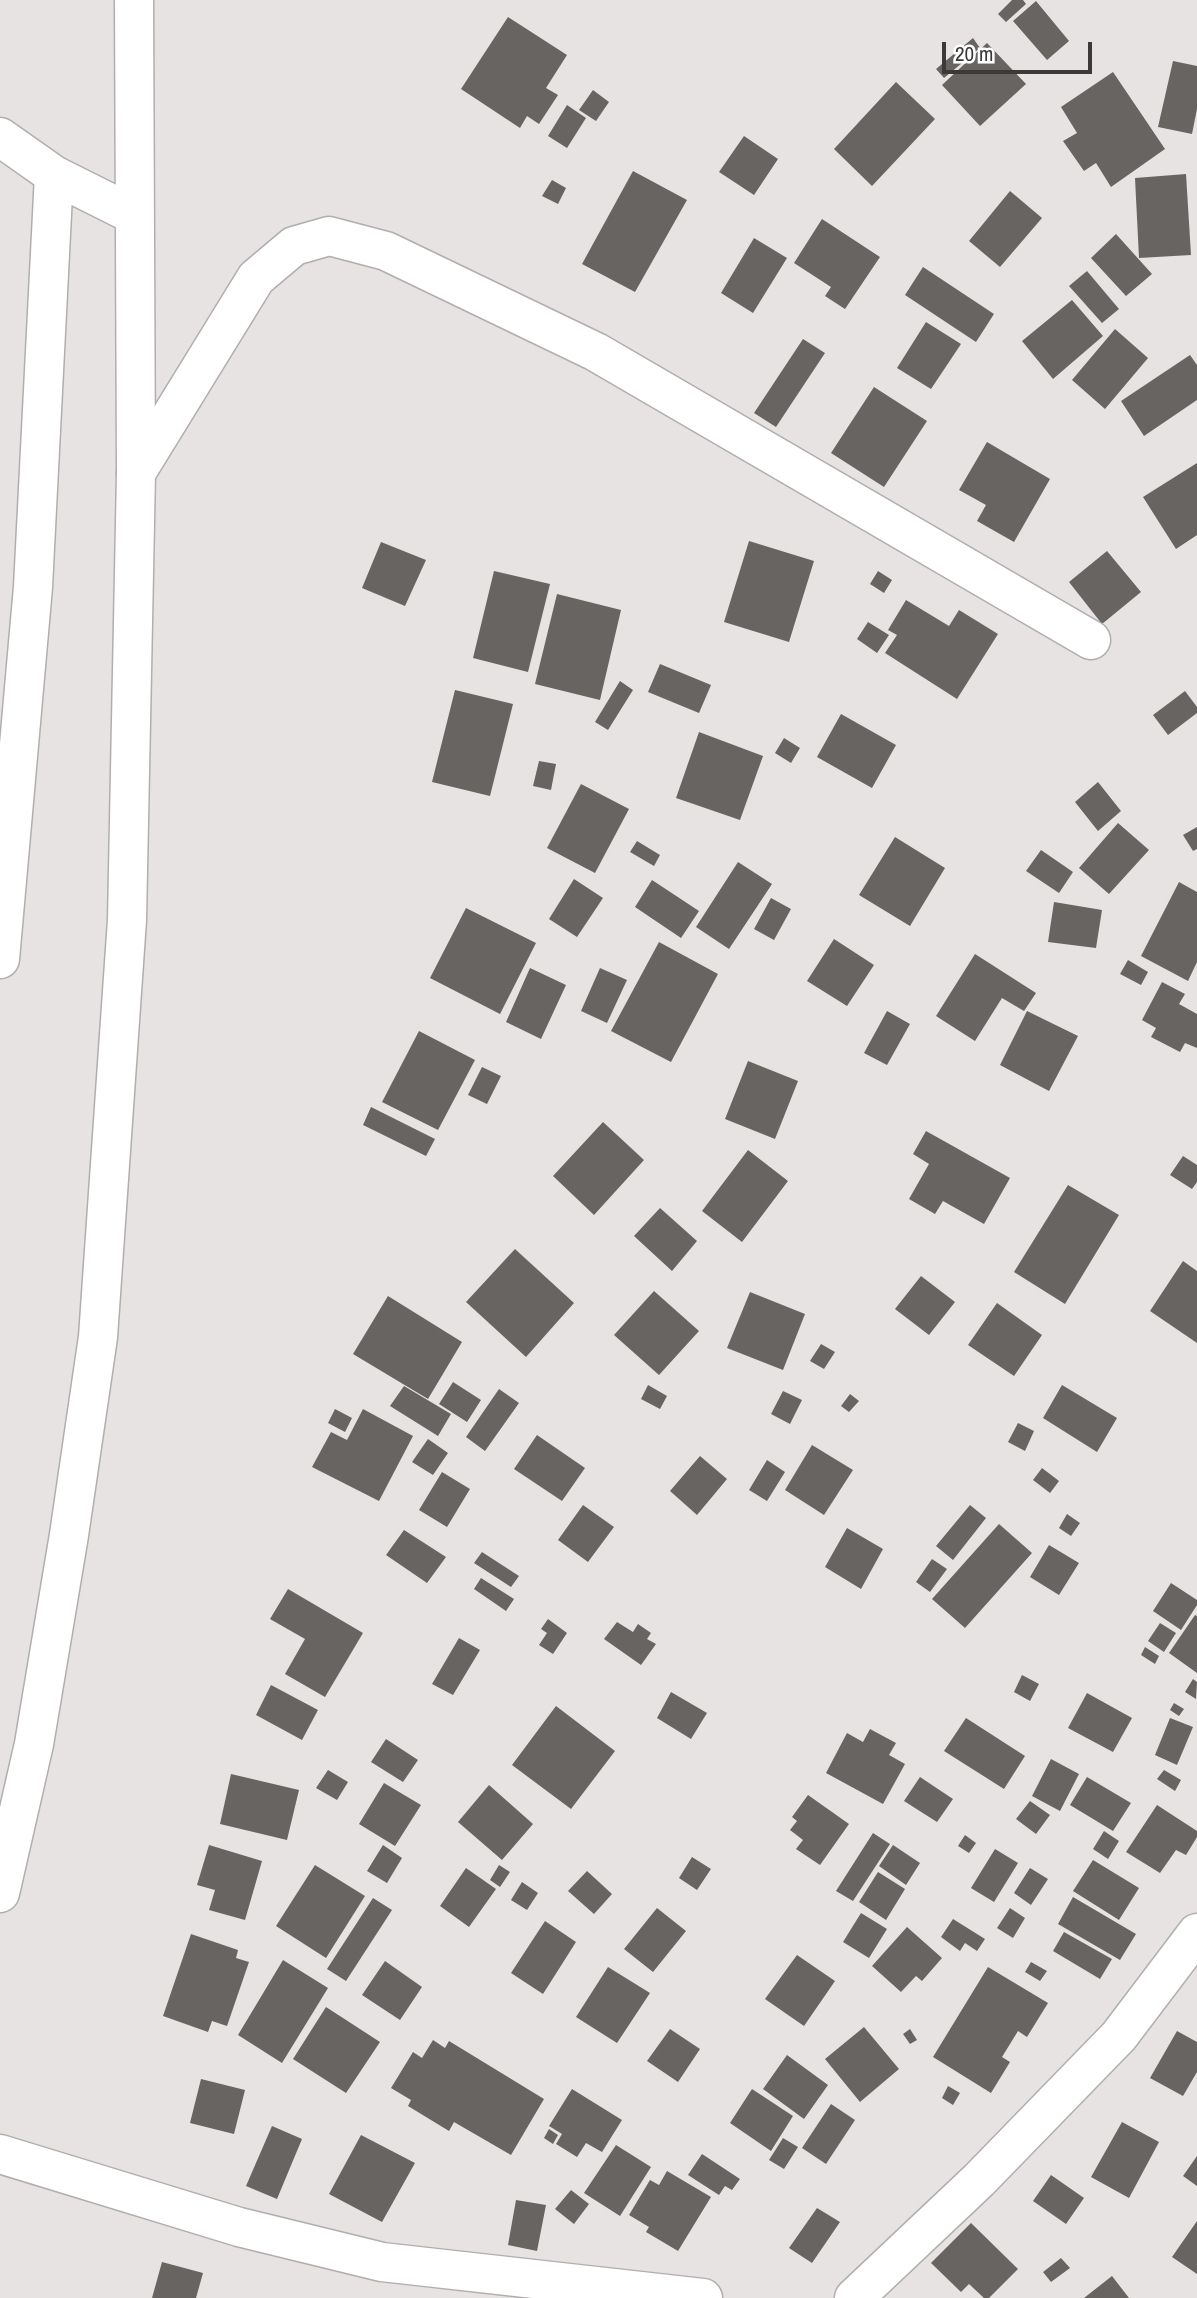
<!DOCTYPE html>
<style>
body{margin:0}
#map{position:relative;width:1197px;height:2298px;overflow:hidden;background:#e7e3e2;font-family:"Archivo Narrow",sans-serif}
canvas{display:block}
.scale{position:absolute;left:942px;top:42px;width:150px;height:32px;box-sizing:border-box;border:4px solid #3b3a39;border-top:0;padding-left:9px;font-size:21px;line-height:24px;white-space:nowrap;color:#3b3a39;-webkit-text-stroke:5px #fff;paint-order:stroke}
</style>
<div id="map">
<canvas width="1197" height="2298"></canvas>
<div class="scale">20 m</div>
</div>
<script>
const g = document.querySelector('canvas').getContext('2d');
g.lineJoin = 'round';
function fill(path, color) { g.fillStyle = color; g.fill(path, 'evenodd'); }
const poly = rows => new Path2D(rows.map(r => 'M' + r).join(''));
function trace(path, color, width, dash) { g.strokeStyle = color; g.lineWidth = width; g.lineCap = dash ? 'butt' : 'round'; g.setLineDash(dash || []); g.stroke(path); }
const building = poly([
 [1012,0,1023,0,1026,4,1006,22,998,14],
 [1036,1,1069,41,1047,60,1013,21],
 [508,17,567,55,546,88,558,95,539,124,527,116,520,128,461,89],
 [973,38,980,48,944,78,936,69],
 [987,43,1026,84,980,126,942,85],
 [1173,61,1197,66,1197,109,1192,134,1158,127],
 [1113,72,1165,149,1111,187,1096,163,1084,171,1063,141,1077,133,1061,107],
 [896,82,935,119,872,186,834,149],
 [593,90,609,102,596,121,579,110],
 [567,105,586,118,567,148,548,136],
 [744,136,778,159,754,195,719,172],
 [633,171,687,200,635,292,582,264],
 [1186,174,1191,255,1139,258,1135,178],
 [552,180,566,188,558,204,542,196],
 [1010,191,1042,218,1000,267,969,241],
 [822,219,880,257,845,309,825,296,831,287,794,263],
 [1116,234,1152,274,1126,296,1091,258],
 [754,238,787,258,753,313,721,293],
 [923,267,994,314,976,342,905,295],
 [1087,271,1119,309,1102,323,1069,286],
 [1072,300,1103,336,1053,379,1022,341],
 [926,322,961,344,931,389,897,368],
 [1115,329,1148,358,1105,409,1072,380],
 [803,339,825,353,776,427,754,413],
 [1190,355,1197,365,1197,400,1144,436,1121,401],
 [874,387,927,421,884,487,831,453],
 [987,442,1050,479,1014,542,977,521,986,505,959,490],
 [1197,463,1197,535,1176,549,1143,497],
 [749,541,814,561,789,642,724,622],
 [381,542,426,560,405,606,362,588],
 [1107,551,1141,592,1102,624,1069,582],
 [494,571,550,584,528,672,473,658],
 [878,571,892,580,884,593,870,584],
 [557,594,621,610,600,700,535,684],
 [906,600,949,626,959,610,998,634,957,699,885,653,897,635,888,630],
 [868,622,889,635,877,653,857,639],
 [660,664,711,685,699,713,648,692],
 [620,681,633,690,608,730,595,722],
 [455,690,513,704,490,796,432,782],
 [1185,691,1197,707,1197,713,1168,735,1153,715],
 [841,714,896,745,872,788,817,757],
 [699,732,763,756,740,820,676,798],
 [784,738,800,748,791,763,775,753],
 [539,761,556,764,551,790,533,786],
 [1098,782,1121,811,1098,831,1075,802],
 [581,784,629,809,595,873,547,848],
 [1118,823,1149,850,1109,894,1079,868],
 [1197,827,1197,849,1193,851,1183,835],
 [895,837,945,868,910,926,859,895],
 [637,841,660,855,654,866,630,852],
 [1041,850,1073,872,1059,893,1026,871],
 [738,862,772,884,729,949,696,927],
 [574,879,603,898,577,937,549,919],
 [652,880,699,911,681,938,635,907],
 [1179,882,1197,892,1197,962,1188,981,1141,956],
 [771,898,791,909,774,940,754,929],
 [1054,902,1102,910,1096,948,1048,942],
 [466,908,536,943,500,1014,430,978],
 [834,939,874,965,847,1006,807,981],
 [659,942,718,974,671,1062,611,1031],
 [975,954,1036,993,1024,1011,1002,998,975,1041,936,1016],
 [1128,960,1148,972,1141,985,1120,974],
 [530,968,566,985,541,1039,506,1022],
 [600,968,627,980,607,1023,581,1011],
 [1162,982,1185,994,1179,1004,1197,1014,1197,1048,1185,1043,1180,1052,1151,1037,1156,1028,1142,1020],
 [887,1011,910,1024,887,1065,864,1053],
 [1027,1011,1078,1036,1049,1091,1000,1065],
 [419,1031,475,1060,438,1130,382,1102],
 [748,1061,798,1081,775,1139,725,1119],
 [482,1067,501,1076,487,1104,468,1095],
 [371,1107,435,1139,426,1156,363,1125],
 [603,1122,644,1160,594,1215,553,1176],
 [926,1131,1010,1178,984,1224,943,1201,935,1214,909,1199,929,1164,913,1154],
 [748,1150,788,1181,742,1242,702,1211],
 [1183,1156,1197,1165,1197,1182,1192,1189,1170,1175],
 [1068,1185,1119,1215,1065,1304,1014,1272],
 [660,1208,697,1241,672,1271,634,1236],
 [515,1249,574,1303,526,1357,466,1302],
 [1183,1261,1197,1271,1197,1343,1150,1311],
 [921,1276,955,1302,929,1335,895,1309],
 [654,1291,699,1331,659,1375,614,1335],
 [750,1292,805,1314,783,1370,727,1348],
 [388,1296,462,1342,428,1399,353,1354],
 [997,1303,1042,1335,1014,1376,968,1345],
 [821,1344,835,1352,824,1369,810,1361],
 [453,1382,481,1400,467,1422,439,1404],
 [648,1385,667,1396,660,1409,641,1399],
 [1062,1385,1117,1418,1097,1452,1043,1418],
 [404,1386,451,1414,438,1436,390,1406],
 [499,1389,519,1403,485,1451,466,1437],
 [783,1391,802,1400,790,1424,771,1414],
 [850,1394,859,1401,849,1412,841,1406],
 [335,1409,352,1418,345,1432,328,1423],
 [363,1409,413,1436,379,1501,312,1467,331,1432,347,1440],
 [1018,1423,1034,1431,1025,1451,1008,1442],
 [537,1435,585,1468,562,1501,514,1469],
 [428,1439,448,1453,433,1475,412,1462],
 [812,1445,853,1470,824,1515,785,1490],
 [700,1456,727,1479,697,1515,670,1491],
 [767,1460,785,1472,767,1501,749,1490],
 [1042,1468,1059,1481,1050,1493,1033,1480],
 [442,1472,470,1489,447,1527,419,1510],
 [583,1505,614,1527,588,1562,558,1540],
 [970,1505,986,1518,953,1560,936,1546],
 [1067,1514,1080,1523,1071,1536,1059,1528],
 [999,1524,1032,1553,965,1628,932,1599],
 [847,1528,883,1549,861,1589,825,1567],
 [404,1530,446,1557,427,1583,386,1555],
 [1049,1545,1079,1563,1059,1595,1030,1577],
 [482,1552,519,1576,511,1587,474,1563],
 [932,1559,947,1569,930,1592,916,1582],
 [481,1578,514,1599,506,1611,474,1589],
 [1171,1583,1197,1600,1197,1605,1181,1630,1153,1611],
 [288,1589,363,1633,325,1697,285,1674,305,1639,270,1619],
 [1195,1615,1197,1616,1197,1673,1169,1653],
 [548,1619,567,1633,553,1654,539,1645,547,1633,541,1629],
 [617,1622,633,1632,638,1624,651,1633,647,1639,656,1644,641,1665,604,1639],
 [1160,1623,1176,1633,1164,1652,1148,1641],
 [459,1638,480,1650,453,1695,432,1684],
 [1145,1647,1159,1656,1155,1664,1141,1655],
 [1022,1675,1039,1684,1030,1701,1014,1692],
 [1193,1679,1197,1682,1196,1699,1185,1692],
 [271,1685,318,1710,302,1740,256,1715],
 [671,1692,707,1713,691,1739,657,1718],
 [1087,1693,1132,1718,1113,1752,1068,1728],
 [1174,1703,1184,1709,1179,1716,1170,1710],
 [556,1706,615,1751,571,1809,512,1765],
 [966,1718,1025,1756,1004,1789,944,1751],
 [1170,1718,1193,1727,1177,1765,1155,1755],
 [870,1729,896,1743,889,1755,905,1764,883,1804,826,1773,847,1733,863,1742],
 [386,1739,418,1760,403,1782,371,1762],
 [1051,1759,1079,1774,1060,1811,1032,1796],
 [328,1770,348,1782,337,1800,316,1788],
 [1164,1770,1181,1780,1175,1791,1157,1779],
 [231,1774,299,1790,287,1840,220,1824],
 [920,1777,953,1799,937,1822,904,1801],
 [1087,1777,1131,1803,1113,1831,1070,1805],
 [384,1783,421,1805,395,1846,359,1824],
 [489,1785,533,1824,502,1860,458,1822],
 [808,1795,849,1824,820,1865,796,1849,803,1840,790,1830,797,1821,792,1817],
 [1030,1801,1050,1815,1036,1834,1016,1819],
 [1157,1805,1197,1831,1197,1837,1186,1855,1176,1850,1160,1873,1126,1852],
 [1104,1831,1119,1841,1108,1859,1093,1849],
 [873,1833,890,1844,853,1901,836,1891],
 [965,1835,976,1843,969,1853,958,1846],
 [209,1845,262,1861,245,1920,209,1910,215,1890,197,1885],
 [383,1845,402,1858,387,1883,367,1871],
 [893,1845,920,1863,906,1885,879,1866],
 [995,1849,1018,1863,994,1902,971,1888],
 [692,1857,711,1869,697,1890,679,1878],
 [1093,1860,1139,1888,1119,1920,1073,1891],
 [315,1865,365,1896,326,1958,276,1926],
 [499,1865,510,1872,500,1887,490,1880],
 [466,1868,496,1889,469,1927,440,1906],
 [1030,1868,1048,1879,1031,1905,1014,1893],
 [587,1871,612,1894,594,1914,568,1891],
 [878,1872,905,1889,886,1920,859,1902],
 [522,1882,538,1893,527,1910,511,1900],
 [1073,1897,1136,1934,1120,1960,1058,1924],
 [373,1898,392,1910,346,1981,327,1969],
 [657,1908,686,1931,653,1972,624,1949],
 [1010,1908,1025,1918,1013,1938,997,1928],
 [861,1913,887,1929,869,1958,843,1942],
 [953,1919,985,1939,977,1951,965,1943,960,1951,941,1937],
 [545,1921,576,1942,543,1994,511,1973],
 [907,1927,942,1958,922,1981,916,1976,901,1992,872,1966],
 [1064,1932,1112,1959,1100,1979,1053,1951],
 [191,1934,238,1950,236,1958,249,1962,227,2026,212,2021,208,2032,163,2016],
 [797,1955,835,1981,804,2026,765,1999],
 [283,1960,328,1988,282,2063,238,2035],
 [385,1961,422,1987,400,2020,362,1995],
 [1031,1962,1047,1971,1040,1981,1025,1972],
 [608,1967,650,1993,617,2043,576,2017],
 [988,1967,1048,2003,1027,2037,1018,2031,1002,2057,1010,2062,991,2093,933,2057],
 [326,2007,380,2042,346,2093,293,2059],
 [864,2027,899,2069,860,2102,825,2059],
 [670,2029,700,2049,678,2082,647,2061],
 [910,2029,917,2040,910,2044,903,2034],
 [1177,2031,1197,2042,1197,2072,1183,2096,1150,2078],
 [433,2040,445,2048,449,2041,544,2099,511,2155,454,2122,449,2131,408,2106,411,2100,391,2088,413,2052,422,2058],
 [787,2055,828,2085,804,2119,763,2089],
 [201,2079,245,2090,234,2134,190,2123],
 [948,2086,960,2093,953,2105,942,2098],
 [572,2089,622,2120,602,2152,586,2143,577,2157,556,2144,562,2134,549,2126],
 [752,2089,793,2116,771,2151,730,2123],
 [831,2104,855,2120,826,2164,802,2148],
 [1122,2122,1159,2142,1129,2198,1091,2177],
 [272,2126,302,2139,277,2199,246,2186],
 [549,2129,558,2135,553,2144,544,2138],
 [361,2135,415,2163,382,2222,329,2194],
 [783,2138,798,2147,784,2169,769,2160],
 [616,2145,651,2167,620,2216,584,2193],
 [702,2154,740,2179,732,2190,725,2186,719,2195,688,2175],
 [1197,2156,1197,2186,1183,2176],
 [667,2171,711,2197,678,2251,646,2232,649,2227,629,2215,650,2180,659,2185],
 [1051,2175,1084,2198,1066,2224,1033,2201],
 [571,2190,589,2204,574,2224,555,2209],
 [516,2200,546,2205,537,2251,508,2245],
 [817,2208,840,2222,812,2263,789,2248],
 [1197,2221,1197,2274,1172,2257],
 [971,2223,1018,2269,989,2298,984,2298,969,2284,961,2292,931,2263],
 [1061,2258,1070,2268,1051,2282,1043,2272],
 [162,2262,203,2273,196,2298,152,2298],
 [1112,2276,1129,2298,1084,2298]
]);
const minor = poly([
 [0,137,54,175,134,215],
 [136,473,256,278,294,246,329,236,386,251,596,352,1091,640],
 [0,959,33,587,54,175],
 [0,2154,239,2227,382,2262,703,2298],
 [854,2298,979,2180,1119,2036,1197,1933]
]);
const major = poly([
 [0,1893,34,1744,69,1535,98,1337,127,920,136,473,134,0]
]);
fill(building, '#676462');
trace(minor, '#b1aead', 41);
trace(major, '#b1aead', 41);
trace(minor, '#fff', 38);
trace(major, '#fff', 38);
</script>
